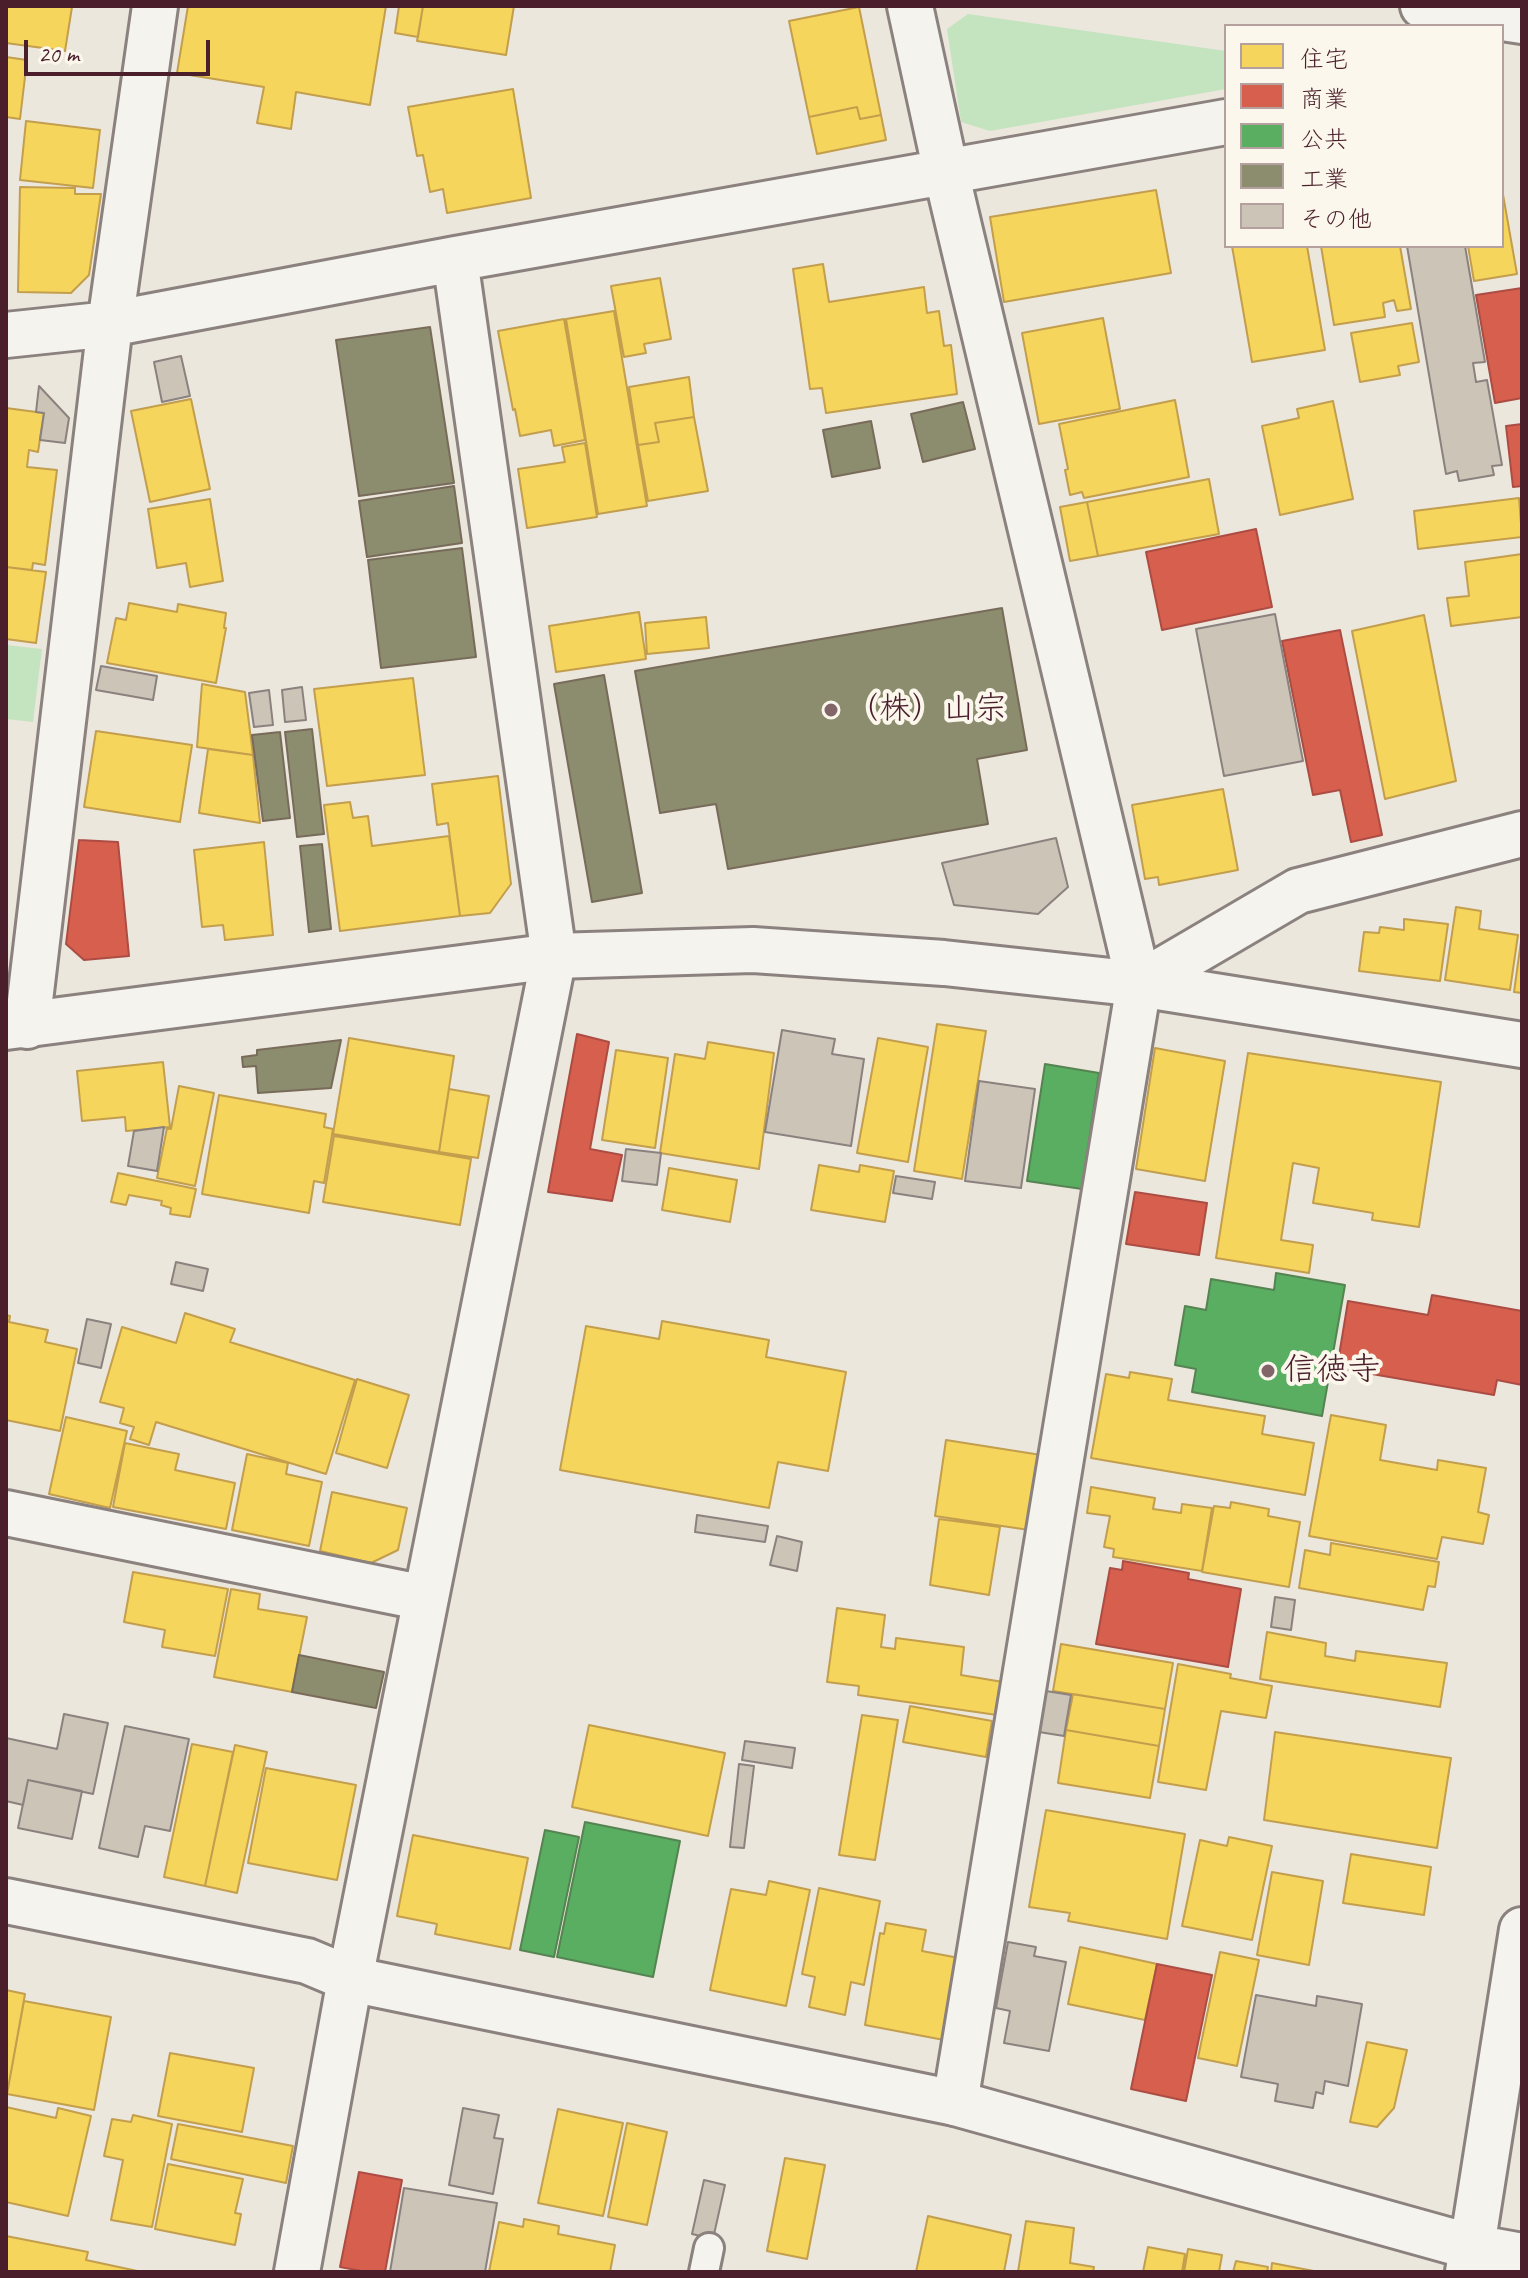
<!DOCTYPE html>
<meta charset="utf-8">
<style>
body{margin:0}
#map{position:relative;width:1528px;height:2278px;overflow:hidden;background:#ebe7dd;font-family:Caveat,"Klee One",sans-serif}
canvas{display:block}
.frame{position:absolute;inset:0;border:8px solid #4a1f2b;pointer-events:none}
.legend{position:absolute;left:1224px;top:24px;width:280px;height:224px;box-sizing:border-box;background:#fbf7ec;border:2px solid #b4a19f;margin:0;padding:10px 14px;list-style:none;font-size:24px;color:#4a1f2b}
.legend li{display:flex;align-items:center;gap:16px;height:40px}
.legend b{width:40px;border:2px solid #b4a19f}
.scale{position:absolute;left:24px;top:40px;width:186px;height:36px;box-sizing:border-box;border:4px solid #4a1f2b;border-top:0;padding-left:10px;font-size:24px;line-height:28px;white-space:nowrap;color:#4a1f2b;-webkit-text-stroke:6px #fbf7ec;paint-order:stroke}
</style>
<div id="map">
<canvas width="1528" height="2278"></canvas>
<div class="frame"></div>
<ul class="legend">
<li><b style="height:22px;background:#f6d55c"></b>住宅</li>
<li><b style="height:22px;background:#d6604d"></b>商業</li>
<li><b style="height:22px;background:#5aae61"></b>公共</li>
<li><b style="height:22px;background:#8c8c6e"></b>工業</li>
<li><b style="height:22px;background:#ccc5b7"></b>その他</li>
</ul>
<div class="scale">20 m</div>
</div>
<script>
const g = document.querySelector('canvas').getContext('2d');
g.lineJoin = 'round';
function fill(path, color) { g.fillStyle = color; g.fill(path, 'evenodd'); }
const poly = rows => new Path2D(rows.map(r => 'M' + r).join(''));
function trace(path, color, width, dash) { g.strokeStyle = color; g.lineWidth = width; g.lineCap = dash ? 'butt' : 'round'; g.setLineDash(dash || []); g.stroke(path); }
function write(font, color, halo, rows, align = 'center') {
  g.font = font + ' Caveat,"Klee One",sans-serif'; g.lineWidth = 8; g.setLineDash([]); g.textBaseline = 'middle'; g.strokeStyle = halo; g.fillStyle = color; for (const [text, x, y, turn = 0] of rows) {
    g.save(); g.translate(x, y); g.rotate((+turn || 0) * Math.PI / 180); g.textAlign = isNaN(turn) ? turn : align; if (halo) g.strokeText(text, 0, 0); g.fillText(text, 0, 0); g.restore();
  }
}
const green = poly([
 [968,14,1226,51,1226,89,990,131,961,122,947,29],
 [6,645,42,649,33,722,6,719]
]);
const homes = poly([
 [6,6,72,7,65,51,6,43,6,6],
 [188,6,386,6,370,105,296,92,291,129,257,123,264,87,177,73,188,6],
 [399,6,423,6,418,37,395,33,399,6],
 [423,6,514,6,506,55,417,41,423,6],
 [859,7,881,115,860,119,857,107,809,117,789,21,859,7],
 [6,57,27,60,20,119,6,117,6,57],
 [513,89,531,198,447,213,443,189,430,192,423,155,417,156,408,107,513,89],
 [857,107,860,119,881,115,886,140,817,154,809,117,857,107],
 [26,121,100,130,93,188,20,180,26,121],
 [20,187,75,188,75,194,101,194,89,275,71,293,18,292,20,187],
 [1502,189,1517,274,1474,281,1468,246,1502,246,1502,189],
 [1156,190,1171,273,1004,302,990,217,1156,190],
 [1232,246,1307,246,1325,350,1252,362,1232,246],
 [1321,246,1400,246,1411,309,1397,311,1394,300,1383,303,1385,317,1334,325,1321,246],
 [823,264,829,302,924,287,927,313,939,311,944,346,951,345,957,394,826,413,822,388,810,389,793,269,823,264],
 [660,278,671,339,644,344,646,353,624,357,611,286,660,278],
 [614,311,647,506,598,514,566,319,614,311],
 [1103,318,1120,409,1039,424,1022,333,1103,318],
 [564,319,585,440,554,446,551,430,520,436,515,409,513,410,498,331,564,319],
 [1412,323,1419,362,1398,366,1400,375,1360,382,1351,333,1412,323],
 [689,377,694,417,655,423,659,442,638,445,629,387,689,377],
 [191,399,210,489,150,502,131,411,191,399],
 [1175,400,1189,477,1084,498,1082,492,1070,495,1065,470,1068,469,1059,424,1175,400],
 [1333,401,1353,499,1280,515,1262,426,1299,418,1297,409,1333,401],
 [6,408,44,413,38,452,29,450,27,467,57,470,45,565,33,563,32,570,6,567,6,408],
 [694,417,708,491,648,501,638,445,659,442,655,423,694,417],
 [585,443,597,517,527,528,518,469,565,462,562,447,585,443],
 [1209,479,1219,534,1098,556,1087,502,1209,479],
 [1519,498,1522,537,1418,549,1414,511,1519,498],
 [210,499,223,581,190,587,186,563,157,568,148,509,210,499],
 [1087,502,1098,556,1070,561,1060,507,1087,502],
 [1522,554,1522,617,1451,626,1447,598,1469,596,1465,562,1522,554],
 [6,567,46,572,36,643,6,639,6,567],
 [129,603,177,612,178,604,226,613,224,628,226,628,216,683,107,663,116,618,126,620,129,603],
 [639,612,646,659,556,672,549,626,639,612],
 [1424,615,1456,781,1385,799,1352,631,1424,615],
 [706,617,709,648,647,654,645,623,706,617],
 [413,678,425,775,327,786,314,689,413,678],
 [202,684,245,692,253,755,197,747,202,684],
 [96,731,192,745,180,822,84,807,96,731],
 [208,749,253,755,260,823,199,813,208,749],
 [498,776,511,884,490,913,460,916,448,823,437,825,432,784,498,776],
 [1223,789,1238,870,1159,885,1158,877,1145,879,1132,805,1223,789],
 [350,802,353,818,368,816,372,846,449,836,460,916,340,931,324,805,350,802],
 [264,842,273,935,225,940,223,925,202,927,194,850,264,842],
 [1456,907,1481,911,1479,929,1518,935,1510,990,1445,980,1456,907],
 [1404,919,1448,924,1440,981,1359,971,1364,932,1379,933,1380,927,1404,930,1404,919],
 [1522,934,1522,993,1514,992,1522,934],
 [937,1024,986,1031,962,1179,914,1171,937,1024],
 [349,1038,454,1056,439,1152,333,1134,349,1038],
 [878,1038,928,1047,908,1162,857,1153,878,1038],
 [708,1042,774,1053,759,1169,660,1153,675,1054,705,1059,708,1042],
 [1155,1048,1225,1061,1205,1181,1136,1169,1155,1048],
 [616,1050,668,1058,655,1148,602,1140,616,1050],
 [1248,1053,1441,1082,1419,1227,1372,1220,1373,1213,1313,1203,1319,1168,1293,1163,1281,1240,1313,1245,1309,1273,1216,1258,1248,1053],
 [163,1062,170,1127,126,1131,125,1117,82,1121,77,1071,163,1062],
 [179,1086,214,1093,195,1186,157,1178,167,1128,171,1129,179,1086],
 [449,1089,489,1096,478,1158,439,1152,449,1089],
 [219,1095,326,1114,324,1127,333,1129,324,1183,314,1181,309,1213,202,1194,219,1095],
 [334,1136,471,1159,460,1225,323,1202,334,1136],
 [819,1165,859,1172,860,1165,894,1171,885,1222,811,1210,819,1165],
 [669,1168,737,1180,730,1222,662,1210,669,1168],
 [118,1173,196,1189,190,1217,170,1214,171,1208,161,1205,162,1201,129,1195,126,1205,111,1202,118,1173],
 [185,1313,235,1329,230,1342,355,1380,326,1474,156,1422,149,1445,130,1439,134,1427,120,1423,124,1408,100,1402,122,1327,176,1343,185,1313],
 [6,1315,10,1316,9,1322,48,1330,45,1342,77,1349,60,1431,6,1420,6,1315],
 [662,1321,769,1340,766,1357,846,1372,828,1471,778,1462,769,1508,560,1470,586,1326,659,1339,662,1321],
 [1130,1372,1172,1379,1168,1400,1265,1416,1262,1434,1314,1443,1305,1495,1091,1458,1106,1374,1129,1378,1130,1372],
 [357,1379,409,1395,387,1468,336,1453,357,1379],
 [1331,1415,1386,1425,1380,1460,1437,1470,1438,1460,1486,1468,1478,1512,1489,1515,1483,1544,1442,1537,1437,1559,1309,1536,1331,1415],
 [66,1417,127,1431,110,1508,49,1494,66,1417],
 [946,1440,1041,1455,1029,1530,935,1516,946,1440],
 [125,1443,179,1454,175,1470,235,1483,226,1529,113,1507,125,1443],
 [247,1454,288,1463,286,1474,322,1482,309,1546,232,1530,247,1454],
 [1091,1487,1155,1498,1153,1509,1181,1513,1182,1504,1212,1508,1202,1571,1113,1557,1114,1549,1104,1547,1110,1516,1087,1513,1091,1487],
 [332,1492,407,1508,398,1550,371,1563,320,1551,332,1492],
 [1231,1502,1269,1509,1268,1516,1300,1522,1289,1587,1202,1572,1214,1506,1230,1508,1231,1502],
 [939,1519,1000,1527,989,1595,930,1585,939,1519],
 [1331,1543,1439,1562,1435,1587,1428,1586,1423,1610,1299,1588,1305,1550,1330,1555,1331,1543],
 [133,1572,228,1589,215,1656,162,1647,165,1630,124,1622,133,1572],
 [231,1589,260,1594,258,1609,307,1617,292,1692,214,1677,231,1589],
 [837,1608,885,1615,881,1647,895,1649,896,1638,964,1647,961,1675,1003,1682,997,1715,858,1695,859,1686,827,1682,837,1608],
 [1267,1632,1326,1643,1325,1656,1355,1661,1356,1651,1447,1663,1440,1707,1260,1679,1267,1632],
 [1061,1644,1173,1663,1165,1709,1053,1691,1061,1644],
 [1178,1664,1231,1674,1230,1678,1272,1686,1266,1718,1221,1711,1206,1790,1158,1782,1178,1664],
 [1073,1694,1165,1709,1159,1746,1066,1730,1073,1694],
 [910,1706,992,1721,986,1757,903,1742,910,1706],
 [862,1715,898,1720,875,1860,839,1855,862,1715],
 [589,1725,725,1753,708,1836,572,1807,589,1725],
 [1066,1730,1159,1746,1150,1798,1058,1783,1066,1730],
 [1275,1732,1451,1758,1437,1848,1264,1820,1275,1732],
 [192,1744,233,1752,205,1886,164,1877,192,1744],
 [235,1745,267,1752,237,1893,205,1886,235,1745],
 [266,1768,356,1785,337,1880,248,1863,266,1768],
 [1046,1810,1185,1834,1167,1939,1068,1921,1070,1913,1029,1907,1046,1810],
 [413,1835,528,1858,510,1949,435,1934,437,1924,397,1916,413,1835],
 [1229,1837,1272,1846,1252,1940,1182,1926,1200,1840,1227,1846,1229,1837],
 [1351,1854,1431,1867,1424,1915,1343,1903,1351,1854],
 [1272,1872,1323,1881,1309,1965,1257,1955,1272,1872],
 [769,1881,810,1890,786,2006,710,1990,731,1889,766,1895,769,1881],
 [819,1888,880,1901,864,1985,851,1982,845,2015,809,2007,815,1977,802,1974,819,1888],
 [886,1923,926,1930,922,1951,959,1958,944,2040,865,2025,880,1933,884,1934,886,1923],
 [1080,1947,1157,1964,1145,2020,1068,2004,1080,1947],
 [1220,1952,1259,1960,1237,2066,1198,2058,1220,1952],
 [6,1990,25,1994,7,2094,6,2094,6,1990],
 [24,2001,111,2017,94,2110,7,2094,24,2001],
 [1367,2042,1407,2050,1394,2108,1377,2127,1350,2122,1367,2042],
 [170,2053,254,2068,242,2132,158,2116,170,2053],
 [6,2107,56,2118,58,2108,91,2116,68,2216,6,2202,6,2107],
 [558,2109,623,2123,603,2216,538,2203,558,2109],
 [133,2115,172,2124,152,2227,111,2220,123,2160,104,2156,112,2119,131,2122,133,2115],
 [627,2123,667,2132,647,2225,608,2217,627,2123],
 [178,2124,293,2146,286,2183,171,2159,178,2124],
 [785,2158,825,2165,807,2259,767,2251,785,2158],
 [168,2164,243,2179,235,2213,241,2214,235,2245,155,2229,168,2164],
 [928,2216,1011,2235,1004,2272,916,2272,928,2216],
 [524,2219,559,2226,558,2234,615,2245,610,2272,489,2272,499,2222,523,2227,524,2219],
 [1026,2221,1074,2228,1070,2263,1094,2267,1093,2272,1018,2272,1026,2221],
 [6,2236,88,2252,86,2260,142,2272,6,2272,6,2236],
 [1148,2247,1185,2254,1182,2272,1143,2272,1148,2247],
 [1188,2249,1222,2255,1219,2272,1184,2272,1188,2249],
 [1236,2261,1268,2267,1267,2272,1233,2272,1236,2261],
 [1272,2263,1319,2272,1271,2272,1272,2263]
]);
const shops = poly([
 [1522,288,1522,398,1495,403,1476,295,1522,288],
 [1522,424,1522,486,1513,487,1506,426,1522,424],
 [1256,529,1272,607,1162,630,1146,552,1256,529],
 [1340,630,1382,835,1351,842,1340,790,1313,795,1282,641,1340,630],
 [79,840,118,842,129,956,84,960,66,944,79,840],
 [577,1034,609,1042,590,1149,622,1155,612,1201,548,1192,577,1034],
 [1135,1192,1207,1203,1199,1255,1126,1244,1135,1192],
 [1432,1295,1522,1311,1522,1385,1497,1380,1494,1395,1337,1368,1348,1301,1428,1315,1432,1295],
 [1123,1561,1189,1573,1188,1579,1241,1589,1228,1667,1096,1644,1110,1568,1122,1570,1123,1561],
 [1157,1964,1212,1975,1186,2101,1131,2089,1157,1964],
 [359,2172,402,2180,385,2272,367,2272,340,2267,359,2172]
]);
const public = poly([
 [1045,1064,1099,1073,1082,1189,1027,1181,1045,1064],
 [1276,1273,1345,1285,1322,1416,1192,1392,1196,1369,1175,1365,1185,1306,1206,1310,1211,1279,1274,1290,1276,1273],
 [585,1822,680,1841,653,1977,557,1957,585,1822],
 [545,1830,579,1837,554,1957,520,1950,545,1830]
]);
const industry = poly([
 [430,327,454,483,359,496,336,340,430,327],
 [963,402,975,449,923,462,911,414,963,402],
 [871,421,880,468,832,477,823,430,871,421],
 [454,486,462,543,367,557,359,501,454,486],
 [462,548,476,657,381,668,368,560,462,548],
 [1002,608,1027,750,977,759,988,824,728,869,716,804,660,813,635,671,1002,608],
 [604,675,642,893,592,902,554,684,604,675],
 [312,729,324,834,297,837,285,732,312,729],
 [280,732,290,818,263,821,252,735,280,732],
 [322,844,331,929,309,932,300,846,322,844],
 [341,1040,331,1088,258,1093,256,1066,243,1067,242,1057,257,1055,257,1050,341,1040],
 [299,1655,384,1672,376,1708,292,1692,299,1655]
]);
const building = poly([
 [1407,246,1465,246,1485,362,1473,363,1476,382,1487,380,1502,465,1492,466,1494,475,1459,481,1457,471,1446,474,1407,246],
 [181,356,190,396,162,402,154,362,181,356],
 [39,386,69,418,65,443,40,440,44,413,36,412,39,386],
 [1275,614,1303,761,1224,776,1196,629,1275,614],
 [101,666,157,676,153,700,96,690,101,666],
 [302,687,306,720,285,722,282,690,302,687],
 [269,690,273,725,254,727,249,693,269,690],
 [1056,838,1068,887,1038,914,954,905,942,863,1056,838],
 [782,1030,835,1039,832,1054,864,1059,851,1146,765,1132,782,1030],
 [979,1081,1035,1089,1021,1188,965,1181,979,1081],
 [164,1127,157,1171,128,1166,134,1131,164,1127],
 [626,1149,661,1153,657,1185,622,1181,626,1149],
 [896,1176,935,1182,932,1199,893,1193,896,1176],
 [176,1262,208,1269,203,1291,171,1284,176,1262],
 [87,1319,111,1324,101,1368,78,1363,87,1319],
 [697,1515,768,1526,765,1542,695,1532,697,1515],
 [777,1536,802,1542,797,1571,770,1565,777,1536],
 [1275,1597,1295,1600,1291,1630,1271,1627,1275,1597],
 [1046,1691,1071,1695,1064,1736,1039,1732,1046,1691],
 [64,1714,108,1723,93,1794,28,1780,23,1805,6,1801,6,1738,57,1749,64,1714],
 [125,1726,189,1739,170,1831,145,1826,138,1857,99,1848,125,1726],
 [745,1741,795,1748,792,1768,742,1760,745,1741],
 [739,1764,754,1766,744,1848,730,1847,739,1764],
 [28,1780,82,1791,72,1839,18,1828,28,1780],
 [1008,1942,1036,1947,1034,1956,1066,1962,1049,2051,1004,2043,1010,2011,996,2008,1008,1942],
 [1256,1995,1316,2006,1317,1996,1362,2004,1348,2086,1325,2081,1323,2094,1316,2092,1313,2108,1275,2101,1278,2084,1241,2077,1256,1995],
 [463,2108,499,2115,494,2138,503,2139,493,2194,449,2185,463,2108],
 [704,2180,725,2185,713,2239,692,2234,704,2180],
 [404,2188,497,2203,485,2272,390,2272,404,2188]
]);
const service = poly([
 [704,2272,709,2248]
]);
const minor = poly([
 [910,6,946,172,1139,984,955,2103],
 [1423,6,1522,21],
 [6,335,110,324,455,259,1226,122],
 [1139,984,1298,891,1522,834],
 [27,1026,110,324,155,6],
 [6,1513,425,1598],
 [297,2272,350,1979,554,956,455,259]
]);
const tertiary = poly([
 [6,1027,554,956,753,950,944,963,1139,984,1522,1045],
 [6,1901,307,1961,350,1979,955,2103,1472,2247,1522,2256],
 [1468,2272,1522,1930]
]);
const markers = [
 [831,710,8,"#826569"],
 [1268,1371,8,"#826569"]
];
const poiNames = [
 ["（株）山宗",847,710],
 ["信徳寺",1284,1371]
];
fill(green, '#c4e4bf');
fill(homes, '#f6d55c');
trace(homes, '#c29e4d', 2);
fill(shops, '#d6604d');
trace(shops, '#ac4c43', 2);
fill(public, '#5aae61');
trace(public, '#558351', 2);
fill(industry, '#8c8c6e');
trace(industry, '#786b5a', 2);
fill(building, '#ccc5b7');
trace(building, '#8b817e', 2);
trace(service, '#8b817e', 34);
trace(minor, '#8b817e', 50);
trace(tertiary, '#8b817e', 50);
trace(service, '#f4f3ee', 28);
trace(minor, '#f4f3ee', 44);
trace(tertiary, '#f4f3ee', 44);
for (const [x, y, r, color] of markers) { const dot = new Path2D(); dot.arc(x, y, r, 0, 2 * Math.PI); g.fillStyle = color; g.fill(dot); trace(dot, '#fbf7ec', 3); }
write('32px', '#4a1f2b', '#fbf7ec', poiNames, 'left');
</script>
